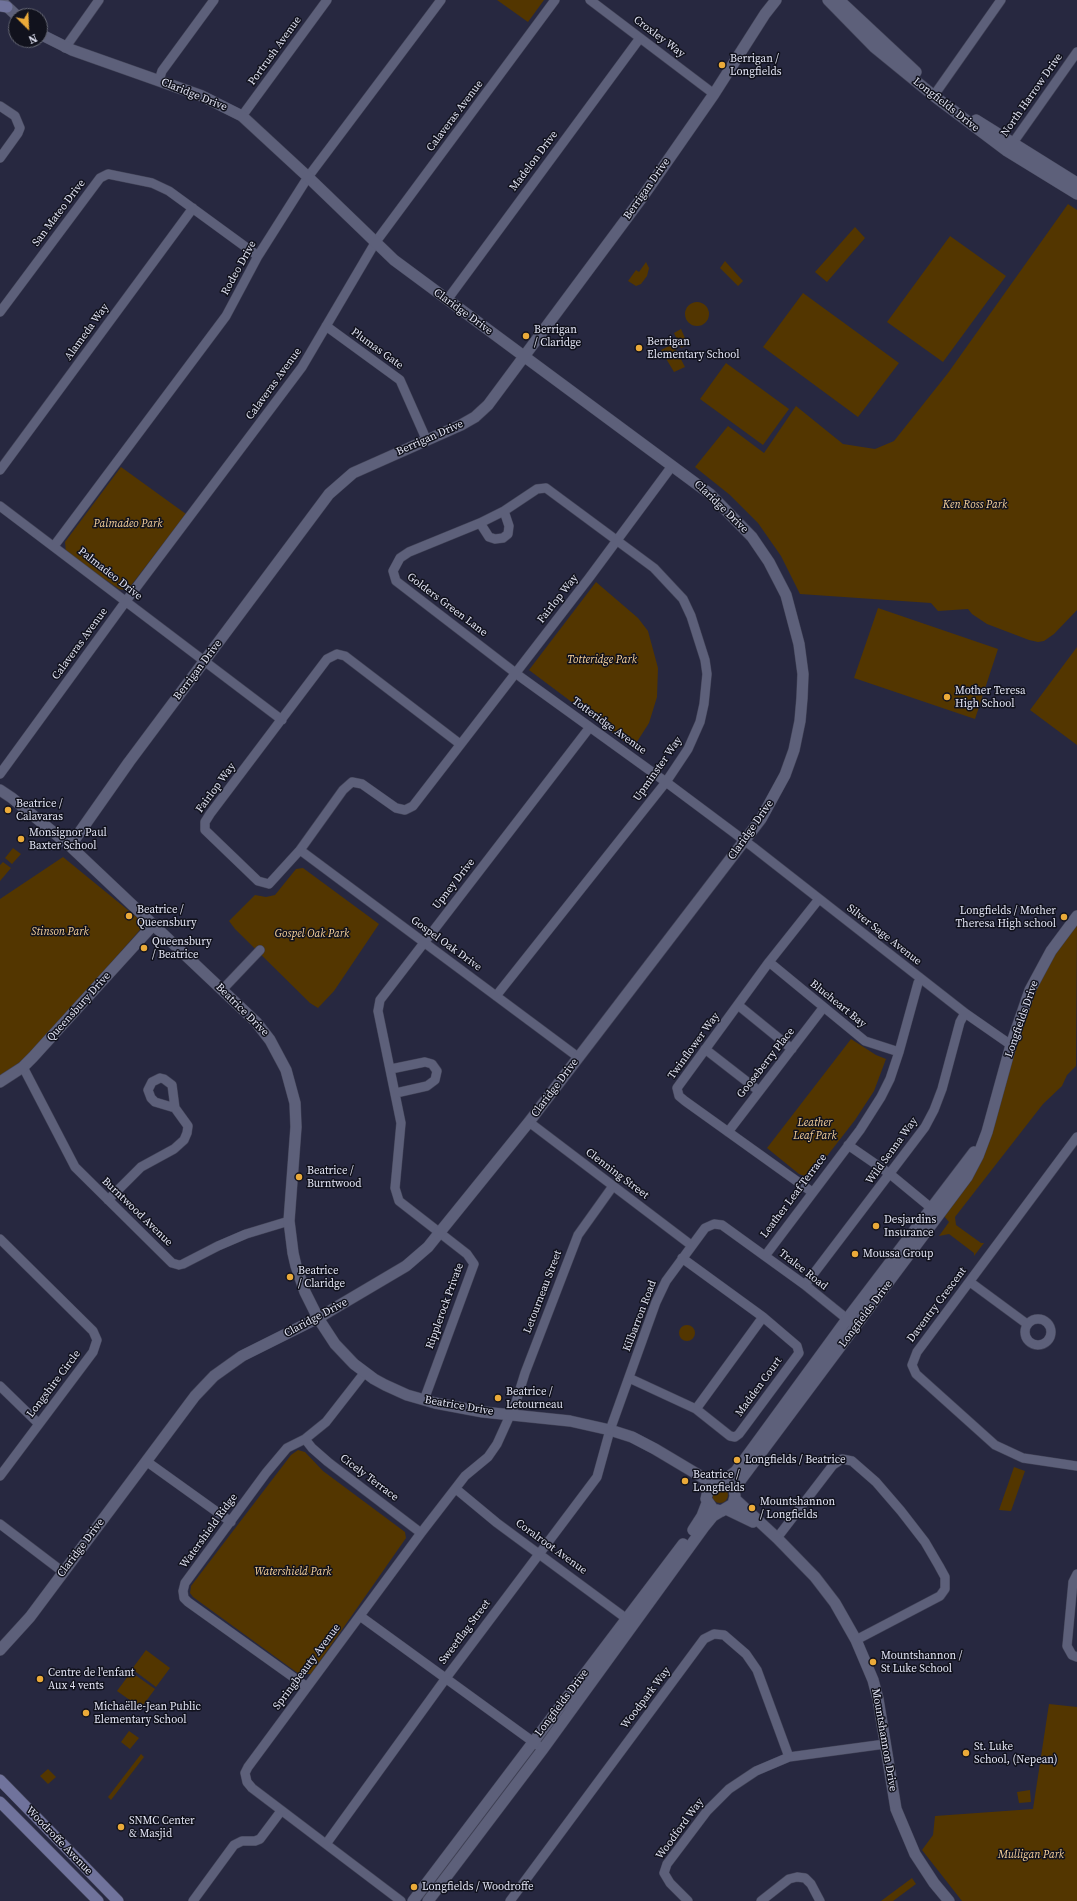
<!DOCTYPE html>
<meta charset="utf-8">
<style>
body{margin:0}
#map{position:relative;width:1077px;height:1901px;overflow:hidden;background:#272840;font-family:"Source Serif 4",serif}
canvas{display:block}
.north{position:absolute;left:8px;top:8px;width:40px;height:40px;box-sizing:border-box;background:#11121d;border:1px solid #646673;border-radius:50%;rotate:156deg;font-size:11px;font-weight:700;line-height:16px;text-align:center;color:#e1e3f3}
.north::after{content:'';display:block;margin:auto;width:14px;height:18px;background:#ebaa39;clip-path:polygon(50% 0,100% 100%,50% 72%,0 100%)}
</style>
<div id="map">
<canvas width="1077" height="1901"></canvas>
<div class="north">N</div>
</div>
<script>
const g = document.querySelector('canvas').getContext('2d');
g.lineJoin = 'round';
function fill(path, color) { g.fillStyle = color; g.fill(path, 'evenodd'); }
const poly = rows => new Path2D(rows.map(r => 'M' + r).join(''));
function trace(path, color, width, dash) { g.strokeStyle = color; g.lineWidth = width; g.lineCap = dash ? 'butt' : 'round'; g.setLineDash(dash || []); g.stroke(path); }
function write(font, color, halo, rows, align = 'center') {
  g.font = font + ' "Source Serif 4",serif'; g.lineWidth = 3; g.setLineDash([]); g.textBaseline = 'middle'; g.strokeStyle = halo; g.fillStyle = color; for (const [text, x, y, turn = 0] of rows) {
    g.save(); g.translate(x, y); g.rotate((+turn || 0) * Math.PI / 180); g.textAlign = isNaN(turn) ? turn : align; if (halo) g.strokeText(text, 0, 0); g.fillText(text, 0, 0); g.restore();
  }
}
const green = poly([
 [497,0,544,0,528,22],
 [1068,204,1077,210,1077,610,1054,634,1044,641,1038,642,1029,640,987,624,972,614,968,609,938,611,931,603,800,594,781,556,758,523,730,495,695,467,728,426,764,453,796,406,843,444,875,449,894,441,948,373],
 [855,227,865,238,827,282,815,272],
 [950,236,1006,276,943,362,887,322],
 [725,261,743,281,738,286,720,268],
 [646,262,649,268,647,276,641,284,636,286,628,281,636,270,639,272],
 [803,293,899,363,858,417,763,347],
 '685 314a12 12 0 1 1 24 0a12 12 0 1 1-24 0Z',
 [681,329,688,345,681,348,674,333],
 [673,344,685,367,674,372,661,350],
 [726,363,789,409,763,445,700,399],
 [121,467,186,514,129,588,124,590,119,589,66,553,65,542],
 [596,582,638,618,648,631,658,668,657,697,649,723,633,748,529,670],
 [878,608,998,649,975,719,854,678],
 [1077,647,1077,745,1030,710],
 [13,848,21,854,12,864,5,858],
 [63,857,145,924,45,1038,25,1058,0,1077,0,899],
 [3,862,11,868,0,881,0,865],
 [303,868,379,924,334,991,318,1008,310,1003,235,929,229,921,255,895,266,897,275,895,296,869],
 [1077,924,1076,1066,1067,1075,1062,1086,1043,1104,955,1217,956,1225,981,1243,984,1243,974,1256,974,1253,949,1234,939,1236,949,1222,944,1216,971,1178,1027,1008,1052,957],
 [851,1039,876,1055,886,1059,874,1091,855,1120,810,1178,799,1174,767,1148],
 '679 1333a8 8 0 1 1 16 0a8 8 0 1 1-16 0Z',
 [298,1450,305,1452,323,1471,405,1532,406,1538,311,1674,299,1674,193,1597,190,1593,191,1586,291,1455],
 [1014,1467,1025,1471,1011,1511,999,1510],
 '712 1495a8 8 0 1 1 16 0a8 8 0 1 1-16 0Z',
 [146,1650,170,1668,156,1687,132,1669],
 [131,1672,155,1689,141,1708,117,1691],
 [1049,1704,1077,1707,1077,1901,962,1901,922,1850,933,1835,935,1816,1033,1809],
 [129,1731,139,1738,130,1749,121,1742],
 [141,1754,144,1757,111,1800,108,1797],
 [48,1769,56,1777,48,1784,40,1776],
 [1030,1790,1031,1802,1019,1803,1017,1792],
 [912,1878,916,1884,893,1901,881,1901]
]);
const minor = poly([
 [590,0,714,94],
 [65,48,99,0],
 [159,80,162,71,214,0],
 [937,91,1001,0],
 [0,106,15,116,20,128,18,133,0,158],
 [242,116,327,0],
 [1010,147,1077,52],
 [447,300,640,38],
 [0,312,100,178,108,174,152,183,169,191,258,256],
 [326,326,400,380,427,441],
 [0,470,193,208],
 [0,506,282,720],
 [480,523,489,537,495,539,503,538,508,534,509,526,504,511],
 [54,546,226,316,258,256,308,177,441,0],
 [460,744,345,656,337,654,327,659,210,814,205,822,205,830,258,881,269,884,300,850,343,790,352,782,362,784,396,808,405,810,413,806,589,578,672,466],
 [0,774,126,601,302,367,375,243,555,0],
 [300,850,578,1057],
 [769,962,865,1041,899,1052],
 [222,990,260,950],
 [496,996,666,782,688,749,700,722,704,704,707,674,705,660,691,616,683,599,654,568,546,488,537,489,504,511,480,523,409,552,400,558,393,571,396,581,522,678,659,777,666,782,753,847,965,1013,1011,1045],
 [738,1005,792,1049],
 [705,1049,759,1091],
 [23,1067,75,1167,172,1263,179,1265,183,1264,218,1246,246,1234,289,1221],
 [391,1069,425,1062,432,1064,437,1071,435,1080,427,1086,396,1093],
 [529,1122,691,1245],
 [728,1132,823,1008],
 [1077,1137,917,1352,912,1365,916,1374,995,1445,1023,1458,1077,1466],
 [848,1145,890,1174,936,1212],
 [812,1192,685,1101,679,1096,677,1088,769,962,819,899],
 [108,1200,141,1167,174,1149,184,1140,187,1133,188,1126,175,1108,172,1085,164,1079,160,1078,152,1082,148,1090,151,1098,155,1102,175,1108],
 [0,1239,93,1331,97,1340,93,1352,0,1476],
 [765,1256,860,1130,881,1097,890,1079,899,1052,918,983,921,979],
 [970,1282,1027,1324],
 [805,1285,925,1127,934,1110,942,1089,960,1022,965,1013],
 '1025 1332a13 13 0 1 1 26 0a13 13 0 1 1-26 0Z',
 [629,1378,696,1409,730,1436,735,1437,739,1434,799,1353,797,1346,763,1317,682,1258],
 [0,1386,39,1424],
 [424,1400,474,1264,467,1254,399,1201,395,1188,401,1123,378,1011,380,1000,590,727],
 [696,1409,763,1317],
 [305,1439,312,1448,328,1462,421,1533],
 [146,1461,231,1522],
 [456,1489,497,1523,631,1622],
 [0,1524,63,1572],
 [777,1538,833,1465,842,1459,852,1461,876,1482,901,1511,925,1542,939,1566,945,1577,945,1589,940,1596,856,1640],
 [1077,1574,1073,1582,1067,1646,1072,1655,1077,1657],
 [360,1616,543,1749],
 [307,1687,188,1602,184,1598,183,1591,185,1583,266,1473,287,1448,305,1439,326,1422,365,1372],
 [326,1844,446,1678,597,1477,610,1430,656,1302,666,1281,705,1228,714,1224,722,1225,805,1285,852,1323],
 [193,1901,234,1845,242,1841,255,1841,260,1839,281,1811],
 [401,1901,252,1788,247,1782,245,1773,248,1767,421,1533,465,1476,488,1457,497,1444,516,1402,525,1373,578,1235,613,1186],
 [510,1901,704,1639,714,1634,724,1635,746,1654,757,1670,789,1757],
 [688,1901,670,1883,664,1873,667,1864,707,1811,729,1789,756,1771,789,1757,885,1744],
 [761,1901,789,1879,797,1877,805,1878,811,1884,820,1901]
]);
const tertiary = poly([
 [0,0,17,16],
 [828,0,874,47,934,96,1007,151,1077,194],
 [839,0,916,72],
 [976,120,1077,183],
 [0,790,12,798,70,846,256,1022,270,1040,286,1070,295,1103,296,1127,289,1221,293,1253,296,1266,305,1292,318,1318,335,1344,354,1364,374,1379,385,1385,407,1395,435,1403,483,1412,570,1421,610,1430,632,1437,655,1449,712,1483],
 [70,846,129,762,329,494,353,473,461,425,475,417,488,405,641,199,714,94,765,14,776,0],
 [0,1082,23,1067,33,1057,153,925],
 [723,1481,736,1471,847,1319,974,1152],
 [734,1489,967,1177,978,1156,987,1132,1011,1045,1030,990,1051,951,1077,916],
 [735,1499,777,1538,815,1577,835,1603,856,1640,873,1680,878,1699,896,1809,915,1854,934,1883,949,1901],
 [726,1509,753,1522],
 [693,1530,702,1516,707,1503],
 [0,1650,30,1617,195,1396,214,1376,242,1356,318,1318,406,1266,428,1247,440,1232,529,1122,761,819,785,775,794,750,800,721,802,698,803,674,799,644,786,595,769,562,752,537,710,494,394,260,308,177,242,116,202,96,72,50,40,34],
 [413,1901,683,1544],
 [428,1901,543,1749,704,1527,713,1516,733,1504,735,1496,734,1489,727,1482,719,1480,709,1486,706,1499,713,1509,722,1511]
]);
const secondary = poly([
 [0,6,7,7],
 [0,1780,118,1901],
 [0,1802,98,1901]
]);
const markers = [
 [722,65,4,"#ebaa39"],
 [526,336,4,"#ebaa39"],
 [639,348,4,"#ebaa39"],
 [947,697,4,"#ebaa39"],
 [8,810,4,"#ebaa39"],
 [21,839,4,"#ebaa39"],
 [129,916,4,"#ebaa39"],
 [1064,917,4,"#ebaa39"],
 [144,948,4,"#ebaa39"],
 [299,1177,4,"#ebaa39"],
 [876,1226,4,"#ebaa39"],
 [855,1254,4,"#ebaa39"],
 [290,1277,4,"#ebaa39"],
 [498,1398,4,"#ebaa39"],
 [737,1460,4,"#ebaa39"],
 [685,1481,4,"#ebaa39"],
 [752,1508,4,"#ebaa39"],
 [873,1662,4,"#ebaa39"],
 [40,1679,4,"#ebaa39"],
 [86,1713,4,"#ebaa39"],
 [966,1753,4,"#ebaa39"],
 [121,1827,4,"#ebaa39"],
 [414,1887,4,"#ebaa39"]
];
const streetNames = [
 ["Croxley Way",659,37,37],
 ["Portrush Avenue",275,51,-54],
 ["Claridge Drive",194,95,22],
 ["North Harrow Drive",1032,95,-55],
 ["Longfields Drive",946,105,38],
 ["Calaveras Avenue",455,116,-53],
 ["Madelon Drive",534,161,-53],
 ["Berrigan Drive",647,189,-55],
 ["San Mateo Drive",59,213,-53],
 ["Rodeo Drive",239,268,-61],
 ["Claridge Drive",463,312,36],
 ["Alameda Way",87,332,-54],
 ["Plumas Gate",377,349,36],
 ["Calaveras Avenue",274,384,-54],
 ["Berrigan Drive",430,438,-24],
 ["Claridge Drive",721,507,44],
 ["Palmadeo Drive",110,574,38],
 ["Fairlop Way",558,599,-52],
 ["Golders Green Lane",447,605,37],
 ["Calaveras Avenue",80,644,-54],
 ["Berrigan Drive",198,670,-53],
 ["Totteridge Avenue",609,726,36],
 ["Upminster Way",658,769,-55],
 ["Fairlop Way",216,788,-54],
 ["Claridge Drive",751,830,-55],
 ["Upney Drive",454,884,-52],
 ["Silver Sage Avenue",884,935,38],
 ["Gospel Oak Drive",446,944,36],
 ["Blueheart Bay",838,1004,39],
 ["Queensbury Drive",79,1007,-48],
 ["Beatrice Drive",242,1010,45],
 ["Longfields Drive",1022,1019,-71],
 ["Twinflower Way",694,1046,-54],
 ["Gooseberry Place",766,1063,-52],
 ["Claridge Drive",555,1088,-53],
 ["Wild Senna Way",892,1151,-54],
 ["Clenning Street",617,1174,37],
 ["Leather Leaf Terrace",794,1196,-53],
 ["Burntwood Avenue",137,1212,44],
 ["Tralee Road",803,1270,38],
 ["Letourneau Street",543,1292,-69],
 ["Daventry Crescent",937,1305,-53],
 ["Ripplerock Private",445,1306,-70],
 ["Longfields Drive",866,1314,-53],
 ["Kilbarron Road",640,1316,-69],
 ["Claridge Drive",316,1318,-28],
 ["Longshire Circle",54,1384,-53],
 ["Madden Court",759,1387,-54],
 ["Beatrice Drive",459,1406,10],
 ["Cicely Terrace",369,1478,37],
 ["Watershield Ridge",209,1531,-54],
 ["Coralroot Avenue",551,1547,36],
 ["Claridge Drive",81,1548,-53],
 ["Sweetflag Street",465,1632,-53],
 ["Springbeauty Avenue",307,1667,-53],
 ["Woodpark Way",646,1698,-53],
 ["Longfields Drive",562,1703,-53],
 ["Mountshannon Drive",884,1740,80],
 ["Woodford Way",680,1829,-54],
 ["Woodroffe Avenue",59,1841,46]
];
const poiNames = [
 ["Berrigan /",730,59],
 ["Longfields",730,72],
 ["Berrigan",534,330],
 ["/ Claridge",534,343],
 ["Berrigan",647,342],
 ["Elementary School",647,355],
 ["Mother Teresa",955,691],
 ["High School",955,704],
 ["Beatrice /",16,804],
 ["Calavaras",16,817],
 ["Monsignor Paul",29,833],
 ["Baxter School",29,846],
 ["Beatrice /",137,910],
 ["Queensbury",137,923],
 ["Longfields / Mother",1056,911,"right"],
 ["Theresa High school",1056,924,"right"],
 ["Queensbury",152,942],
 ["/ Beatrice",152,955],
 ["Beatrice /",307,1171],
 ["Burntwood",307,1184],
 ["Desjardins",884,1220],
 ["Insurance",884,1233],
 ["Moussa Group",863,1254],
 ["Beatrice",298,1271],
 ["/ Claridge",298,1284],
 ["Beatrice /",506,1392],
 ["Letourneau",506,1405],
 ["Longfields / Beatrice",745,1460],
 ["Beatrice /",693,1475],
 ["Longfields",693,1488],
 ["Mountshannon",760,1502],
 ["/ Longfields",760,1515],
 ["Mountshannon /",881,1656],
 ["St Luke School",881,1669],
 ["Centre de l'enfant",48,1673],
 ["Aux 4 vents",48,1686],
 ["Michaëlle-Jean Public",94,1707],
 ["Elementary School",94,1720],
 ["St. Luke",974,1747],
 ["School, (Nepean)",974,1760],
 ["SNMC Center",129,1821],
 ["& Masjid",129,1834],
 ["Longfields / Woodroffe",422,1887]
];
const parkNames = [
 ["Ken Ross Park",975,505],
 ["Palmadeo Park",128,524],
 ["Totteridge Park",602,660],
 ["Stinson Park",60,932],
 ["Gospel Oak Park",312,934],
 ["Leather",815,1123],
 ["Leaf Park",815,1136],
 ["Watershield Park",293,1572],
 ["Mulligan Park",1031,1855]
];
fill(green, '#533600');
trace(minor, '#424357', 10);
trace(tertiary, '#424357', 12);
trace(secondary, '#424357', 12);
trace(minor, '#5d607a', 9);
trace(tertiary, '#5d607a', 11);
trace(secondary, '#70739c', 11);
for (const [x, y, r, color] of markers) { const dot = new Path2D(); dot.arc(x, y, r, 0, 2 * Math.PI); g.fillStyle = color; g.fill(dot); trace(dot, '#11121d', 1.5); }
write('11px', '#e1e3f3', '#11121d', streetNames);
write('11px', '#e1e3f3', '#11121d', poiNames, 'left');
write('italic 11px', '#f8d29c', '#11121d', parkNames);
</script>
